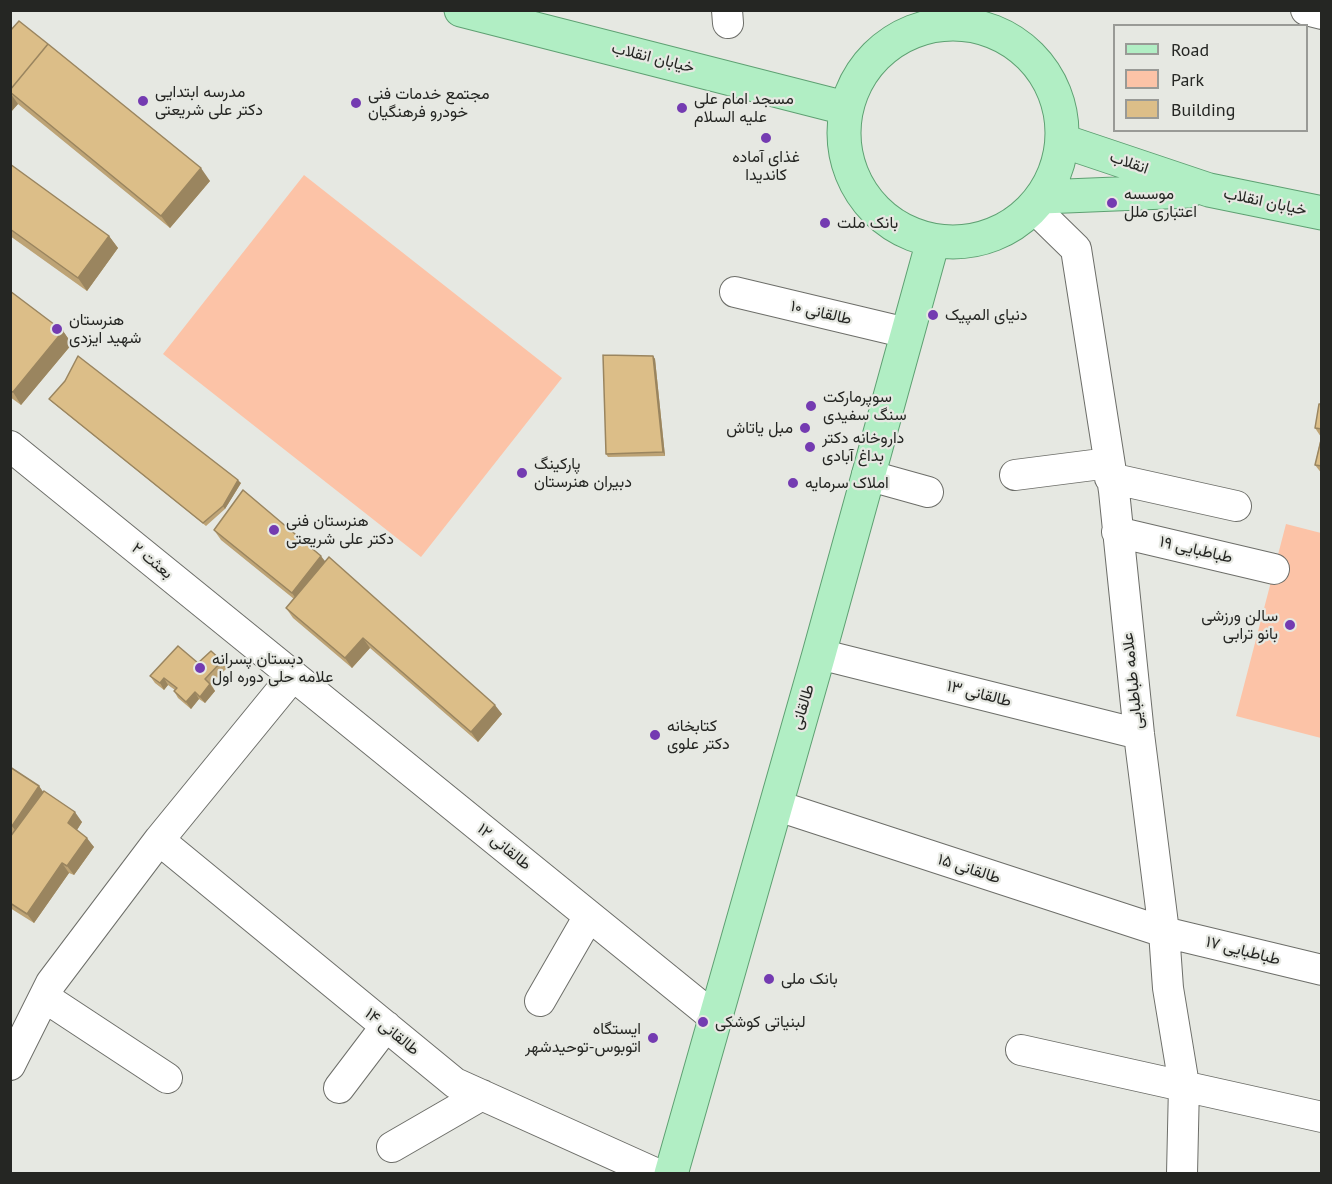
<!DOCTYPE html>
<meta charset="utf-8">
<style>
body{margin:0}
#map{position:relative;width:1332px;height:1184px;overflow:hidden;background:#e6e8e2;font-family:"PT Sans",sans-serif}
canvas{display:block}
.frame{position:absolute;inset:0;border:12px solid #252623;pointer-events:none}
.legend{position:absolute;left:1113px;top:24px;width:195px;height:108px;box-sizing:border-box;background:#e6e8e2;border:2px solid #999a96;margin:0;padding:8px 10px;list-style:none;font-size:18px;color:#252623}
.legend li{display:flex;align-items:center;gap:12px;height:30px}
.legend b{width:30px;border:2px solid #999a96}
</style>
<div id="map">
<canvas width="1332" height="1184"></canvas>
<div class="frame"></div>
<ul class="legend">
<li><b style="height:8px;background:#b1eec4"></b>Road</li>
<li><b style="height:16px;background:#fcc3a7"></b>Park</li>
<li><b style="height:16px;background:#dcbe88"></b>Building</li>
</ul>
</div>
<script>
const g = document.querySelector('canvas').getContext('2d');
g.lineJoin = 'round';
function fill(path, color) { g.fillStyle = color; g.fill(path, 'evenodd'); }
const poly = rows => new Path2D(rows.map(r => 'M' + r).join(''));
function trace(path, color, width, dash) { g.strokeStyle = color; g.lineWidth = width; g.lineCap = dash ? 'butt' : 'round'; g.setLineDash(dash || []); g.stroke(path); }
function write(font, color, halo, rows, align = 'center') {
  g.font = font + ' "PT Sans",Vazirmatn,sans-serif'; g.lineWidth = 4.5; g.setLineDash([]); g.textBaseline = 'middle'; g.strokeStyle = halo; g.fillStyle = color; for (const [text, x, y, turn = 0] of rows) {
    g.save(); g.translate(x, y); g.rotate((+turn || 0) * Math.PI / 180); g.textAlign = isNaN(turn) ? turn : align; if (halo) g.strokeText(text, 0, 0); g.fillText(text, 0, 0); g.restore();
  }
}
const green = poly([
 [304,175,562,378,421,557,163,354],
 [1286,524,1321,533,1321,738,1236,716]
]);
const minor = poly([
 [727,10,728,23],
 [1306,10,1322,14],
 [1034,208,1076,249,1114,491,1139,734,1164,932,1168,988,1184,1085,1182,1174],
 [735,292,907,333],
 [10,446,715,1018],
 [867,475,928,492],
 [1015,475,1109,463],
 [1110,478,1236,506],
 [1117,532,1274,569],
 [819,654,1139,734],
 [775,805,1164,932,1322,970],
 [159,840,455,1083,657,1174],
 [44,997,167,1078],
 [540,1001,589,916],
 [1021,1050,1322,1117],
 [10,1065,51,983,159,840,293,676],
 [339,1088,386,1026],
 [392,1147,482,1095]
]);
const major = poly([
 [461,10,845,108],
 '844 133a109 109 0 1 1 218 0a109 109 0 1 1-218 0Z',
 [1063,141,1209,190,1322,213],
 [1042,197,1189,191],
 [671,1174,819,654,933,241]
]);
const wall = poly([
 [10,31,210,181,170,228,18,104,10,113],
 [10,164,109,236,118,248,87,291,10,236],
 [10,291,63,331,72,344,21,405,10,397],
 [653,356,655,359,665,456,608,457,606,454],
 [49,399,241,483,225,509,206,526,52,402],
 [1322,404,1322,474,1315,465,1321,437,1315,428],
 [214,530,325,561,502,714,478,742,370,648,352,668,293,618,286,608,294,599,221,540],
 [222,661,227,668,211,684,215,691,205,703,199,699,191,709,178,698,174,691,175,690,168,685,164,690,155,683,150,676,198,663],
 [10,767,39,786,43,792,82,822,77,830,94,847,74,875,69,873,34,923,10,908,10,837,13,834,11,833,10,834]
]);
const shadedWall = poly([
 [11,94,18,104,10,113,10,95],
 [201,168,210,181,170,228,161,216],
 [109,236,118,248,87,291,78,278],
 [63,331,72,344,21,405,13,392],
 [653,356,655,359,665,456,663,452],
 [238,480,241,483,225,509,223,506],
 [321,556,328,565,299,603,292,593],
 [363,638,370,648,352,668,345,658],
 [164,678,168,685,164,690,160,683],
 [210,684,215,691,205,703,200,697],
 [195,692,199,699,191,709,186,702],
 [495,705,502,714,478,742,471,732],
 [39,786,48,799,21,838,12,826],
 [75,812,82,822,75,833,68,823],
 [87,838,94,847,74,875,67,866],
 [62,863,69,873,34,923,27,914]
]);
const building = poly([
 [19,21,48,44,10,90,10,31,19,21],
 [48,44,201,168,161,216,10,92,10,90,48,44],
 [10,164,109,236,78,278,10,229,10,164],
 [10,291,63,331,13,392,10,391,10,291],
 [603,355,653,356,663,452,606,454,603,355],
 [78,356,238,480,223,506,203,523,49,399,65,381,78,356],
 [1319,404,1322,404,1322,429,1315,428,1319,404],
 [1322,436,1322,466,1315,465,1322,436],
 [243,490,321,556,292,593,214,530,243,490],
 [329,557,495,705,471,732,363,638,345,658,286,608,329,557],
 [178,646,198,663,211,651,222,661,205,679,210,684,200,697,195,692,186,702,174,691,177,688,164,678,160,683,150,676,178,646],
 [10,767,39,786,12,826,10,825,10,767],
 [44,791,75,812,68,823,87,838,67,866,62,863,27,914,10,903,10,837,44,791]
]);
const markers = [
 [143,101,6,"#743bb1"],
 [356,103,6,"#743bb1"],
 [682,108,6,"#743bb1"],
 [766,138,6,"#743bb1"],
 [1112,203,6,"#743bb1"],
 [825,223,6,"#743bb1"],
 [933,315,6,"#743bb1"],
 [57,329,6,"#743bb1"],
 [811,406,6,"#743bb1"],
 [805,428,6,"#743bb1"],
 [810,447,6,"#743bb1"],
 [522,473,6,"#743bb1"],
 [793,483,6,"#743bb1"],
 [274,530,6,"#743bb1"],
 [1290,625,6,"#743bb1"],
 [200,668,6,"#743bb1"],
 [655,735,6,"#743bb1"],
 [769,979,6,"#743bb1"],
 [703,1022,6,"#743bb1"],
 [653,1038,6,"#743bb1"]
];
const streetNames = [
 ["خیابان انقلاب",653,58,14],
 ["انقلاب",1129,163,19],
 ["خیابان انقلاب",1265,202,12],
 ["طالقانی ۱۰",821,313,13],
 ["طباطبایی ۱۹",1196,550,13],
 ["بعثت ۲",152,561,39],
 ["علامه طباطبایی",1133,681,-96],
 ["طالقانی ۱۳",979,694,14],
 ["طالقانی",803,707,-73],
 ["طالقانی ۱۲",504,847,39],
 ["طالقانی ۱۵",969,869,18],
 ["طباطبایی ۱۷",1243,951,14],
 ["طالقانی ۱۴",392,1032,39]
];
const poiNames = [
 ["مدرسه ابتدایی",155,92],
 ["دکتر علی شریعتی",155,110],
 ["مجتمع خدمات فنی",368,94],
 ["خودرو فرهنگیان",368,112],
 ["مسجد امام علی",694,99],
 ["علیه السلام",694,117],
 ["غذای آماده",766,157,"center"],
 ["کاندیدا",766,175,"center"],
 ["موسسه",1124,194],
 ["اعتباری ملل",1124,212],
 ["بانک ملت",837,223],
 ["دنیای المپیک",945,315],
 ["هنرستان",69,320],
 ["شهید ایزدی",69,338],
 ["سوپرمارکت",823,397],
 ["سنگ سفیدی",823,415],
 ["مبل یاتاش",793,428,"right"],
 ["داروخانه دکتر",822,438],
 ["بداغ آبادی",822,456],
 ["پارکینگ",534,464],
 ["دبیران هنرستان",534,482],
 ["املاک سرمایه",805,483],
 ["هنرستان فنی",286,521],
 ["دکتر علی شریعتی",286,539],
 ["سالن ورزشی",1278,616,"right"],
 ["بانو ترابی",1278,634,"right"],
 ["دبستان پسرانه",212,659],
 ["علامه حلی دوره اول",212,677],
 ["کتابخانه",667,726],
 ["دکتر علوی",667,744],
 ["بانک ملی",781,979],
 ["لبنیاتی کوشکی",715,1022],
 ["ایستگاه",641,1029,"right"],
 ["اتوبوس-توحیدشهر",641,1047,"right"]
];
fill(green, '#fcc3a7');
trace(minor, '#6d6e69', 32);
trace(major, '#5ea072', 35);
trace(minor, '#fff', 30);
trace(major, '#b1eec4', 33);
fill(wall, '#bda375');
fill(shadedWall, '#9a855f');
fill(building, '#dcbe88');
trace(building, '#9a855f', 1.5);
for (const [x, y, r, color] of markers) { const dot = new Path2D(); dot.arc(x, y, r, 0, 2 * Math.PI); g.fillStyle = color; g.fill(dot); trace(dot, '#e6e8e2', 2); }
write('16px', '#252623', '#e6e8e2', streetNames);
write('16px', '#252623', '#e6e8e2', poiNames, 'left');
</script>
